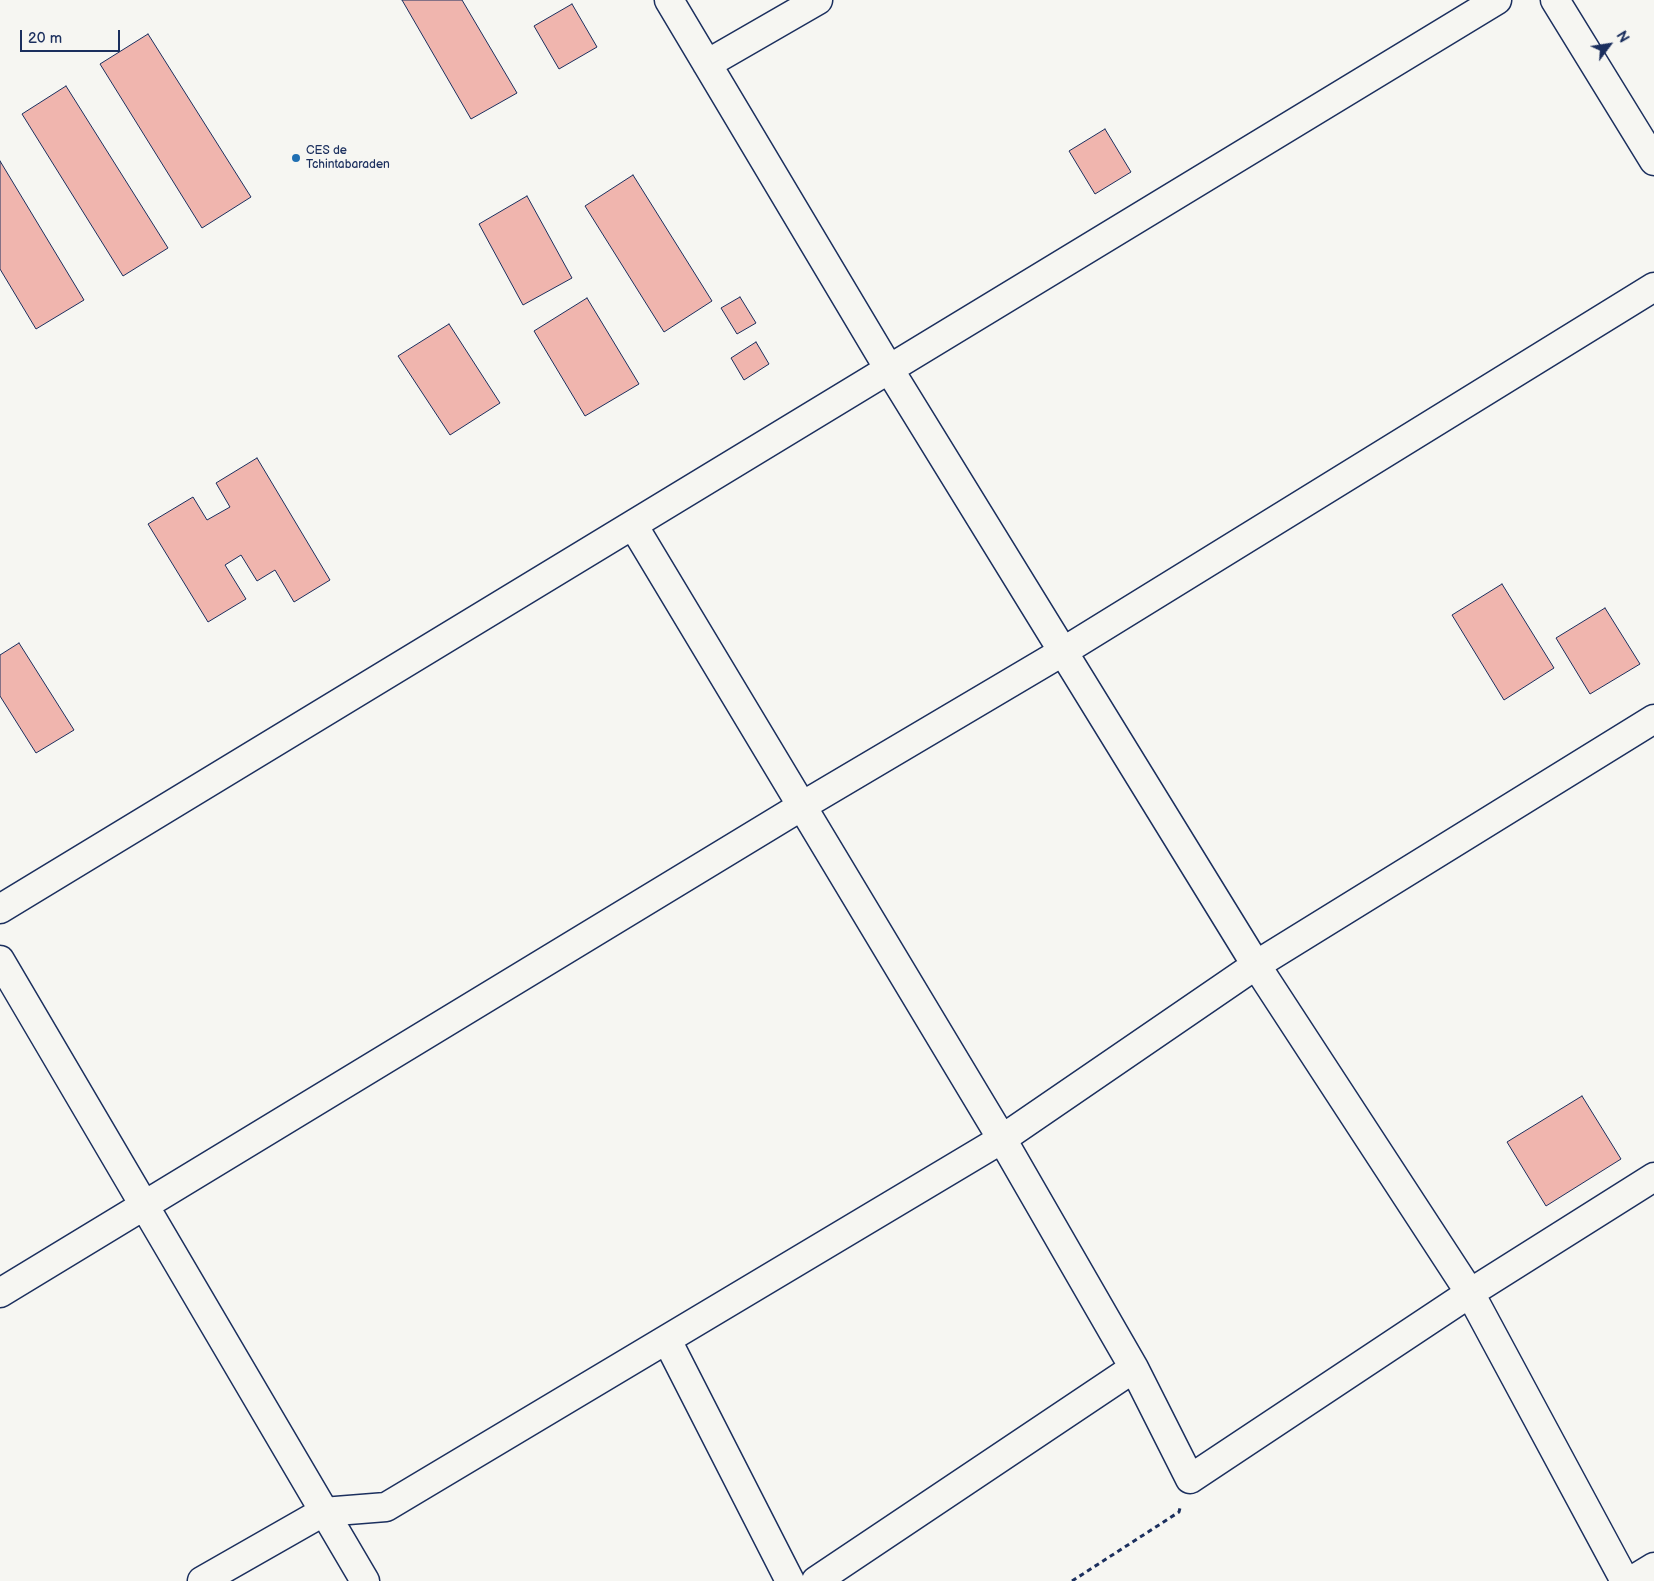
<!DOCTYPE html>
<style>
body{margin:0}
#map{position:relative;width:1654px;height:1581px;overflow:hidden;background:#f6f6f2;font-family:"Balsamiq Sans",sans-serif}
canvas{display:block}
.north{position:absolute;left:1584px;top:20px;width:50px;height:50px;-webkit-text-stroke:4px #f6f6f2;paint-order:stroke;rotate:59deg;font-size:14px;font-weight:700;line-height:20px;text-align:center;color:#1b2f5e}
.north::after{content:'';display:block;margin:auto;width:18px;height:22px;background:#1b2f5e;clip-path:polygon(50% 0,100% 100%,50% 72%,0 100%)}
.scale{position:absolute;left:20px;top:30px;width:100px;height:22px;box-sizing:border-box;border:2px solid #1b2f5e;border-top:0;padding-left:6px;font-size:15px;line-height:18px;white-space:nowrap;color:#1b2f5e;-webkit-text-stroke:4px #f6f6f2;paint-order:stroke}
</style>
<div id="map">
<canvas width="1654" height="1581"></canvas>
<div class="north">N</div>
<div class="scale">20 m</div>
</div>
<script>
const g = document.querySelector('canvas').getContext('2d');
g.lineJoin = 'round';
function fill(path, color) { g.fillStyle = color; g.fill(path, 'evenodd'); }
const poly = rows => new Path2D(rows.map(r => 'M' + r).join(''));
function trace(path, color, width, dash) { g.strokeStyle = color; g.lineWidth = width; g.lineCap = dash ? 'butt' : 'round'; g.setLineDash(dash || []); g.stroke(path); }
function write(font, color, halo, rows, align = 'center') {
  g.font = font + ' "Balsamiq Sans",sans-serif'; g.lineWidth = 5; g.setLineDash([]); g.textBaseline = 'middle'; g.strokeStyle = halo; g.fillStyle = color; for (const [text, x, y, turn = 0] of rows) {
    g.save(); g.translate(x, y); g.rotate((+turn || 0) * Math.PI / 180); g.textAlign = isNaN(turn) ? turn : align; if (halo) g.strokeText(text, 0, 0); g.fillText(text, 0, 0); g.restore();
  }
}
const building = poly([
 [402,0,462,0,517,93,471,119,402,0],
 [572,4,597,47,559,69,534,26,572,4],
 [148,34,251,197,202,228,100,64,148,34],
 [66,86,168,248,123,276,22,114,66,86],
 [1105,129,1131,172,1095,194,1069,151,1105,129],
 [0,161,84,300,36,329,0,269,0,161],
 [633,175,712,301,664,332,585,206,633,175],
 [527,196,572,278,523,305,479,224,527,196],
 [740,297,756,323,737,334,721,308,740,297],
 [587,298,639,384,585,416,534,331,587,298],
 [449,324,500,403,450,435,398,356,449,324],
 [756,342,769,364,744,380,731,358,756,342],
 [257,458,330,580,294,602,275,570,257,581,241,555,225,565,246,599,208,622,148,524,193,497,207,520,230,507,216,483,257,458],
 [1502,584,1554,668,1504,700,1452,615,1502,584],
 [1605,608,1640,664,1590,694,1556,638,1605,608],
 [19,643,74,730,36,753,0,696,0,655,19,643],
 [1582,1096,1621,1159,1546,1206,1507,1142,1582,1096]
]);
const path = poly([
 [1072,1581,1179,1512,1180,1508]
]);
const minor = poly([
 [669,0,889,369,1256,965,1470,1293,1625,1581],
 [1555,0,1654,161],
 [707,64,818,0],
 [633,525,1002,1139,1134,1368,1190,1479,1470,1293,1654,1177],
 [0,909,1497,0],
 [0,960,365,1581],
 [0,1293,802,806,1064,651,1654,287],
 [667,1340,790,1581],
 [202,1581,323,1512,386,1507,1002,1139,1256,965,1654,719],
 [816,1581,1134,1368],
 [1631,1581,1654,1567]
]);
const markers = [
 [296,158,5,"#1f6fb2"]
];
const poiNames = [
 ["CES de",306,151],
 ["Tchintabaraden",306,165]
];
fill(building, '#f0b5ae');
trace(building, '#1b2f5e', 1);
trace(minor, '#1b2f5e', 31);
trace(path, '#1b2f5e', 3, [5, 4]);
trace(minor, '#f6f6f2', 28);
for (const [x, y, r, color] of markers) { const dot = new Path2D(); dot.arc(x, y, r, 0, 2 * Math.PI); g.fillStyle = color; g.fill(dot); trace(dot, '#f6f6f2', 2); }
write('12px', '#1b2f5e', '#f6f6f2', poiNames, 'left');
</script>
